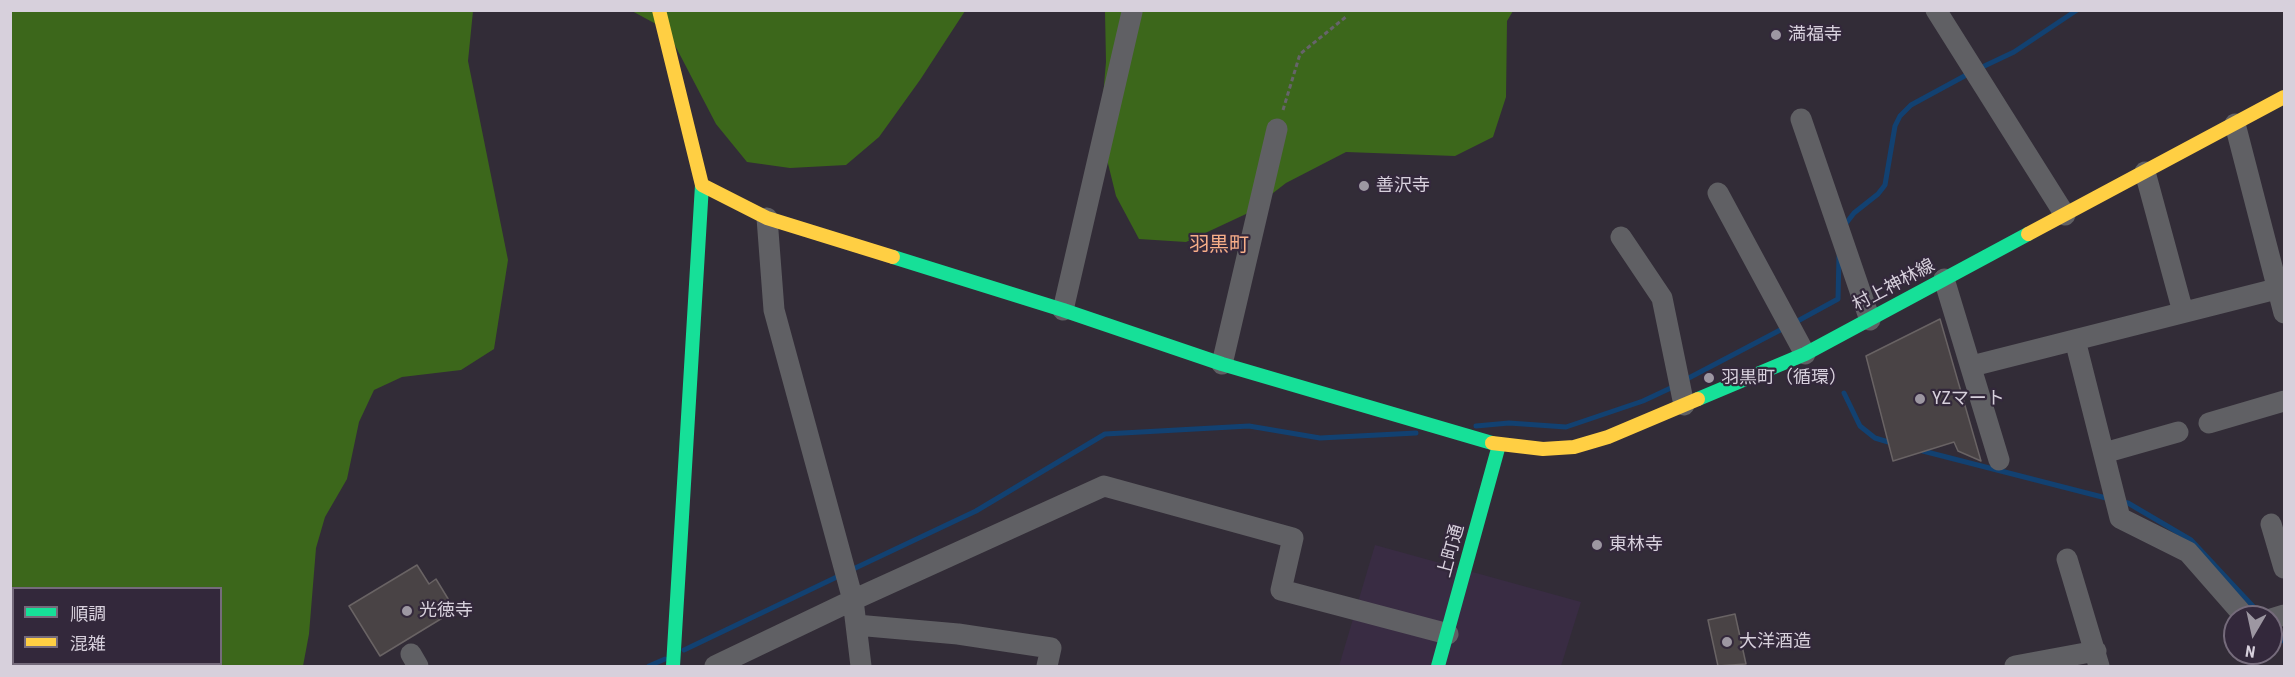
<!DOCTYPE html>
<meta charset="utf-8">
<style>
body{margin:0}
#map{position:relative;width:2295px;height:677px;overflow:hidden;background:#322c37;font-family:"Roboto Condensed","Noto Sans JP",sans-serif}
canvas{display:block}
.frame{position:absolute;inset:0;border:12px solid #d7d0dc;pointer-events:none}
.legend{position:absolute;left:12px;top:587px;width:210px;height:78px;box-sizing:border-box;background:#33283b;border:2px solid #756b7b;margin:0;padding:8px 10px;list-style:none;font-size:18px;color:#d7d0dc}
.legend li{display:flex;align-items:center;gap:12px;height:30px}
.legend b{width:30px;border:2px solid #756b7b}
.north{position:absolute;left:2223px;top:605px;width:60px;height:60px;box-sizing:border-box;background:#33283b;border:2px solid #756b7b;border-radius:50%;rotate:189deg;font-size:16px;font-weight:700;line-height:24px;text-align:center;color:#d7d0dc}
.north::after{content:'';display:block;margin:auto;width:21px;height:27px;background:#9d97a2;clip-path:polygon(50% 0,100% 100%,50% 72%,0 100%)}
</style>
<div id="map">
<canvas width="2295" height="677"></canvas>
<div class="frame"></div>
<ul class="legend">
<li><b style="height:8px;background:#16e098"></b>順調</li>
<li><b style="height:8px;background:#ffcf43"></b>混雑</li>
</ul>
<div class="north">N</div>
</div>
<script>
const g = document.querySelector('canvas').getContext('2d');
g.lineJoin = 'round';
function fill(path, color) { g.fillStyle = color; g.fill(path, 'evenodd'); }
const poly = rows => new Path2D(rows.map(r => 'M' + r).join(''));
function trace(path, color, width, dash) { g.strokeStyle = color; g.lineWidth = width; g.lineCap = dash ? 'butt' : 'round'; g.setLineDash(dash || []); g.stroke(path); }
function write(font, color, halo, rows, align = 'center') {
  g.font = font + ' "Roboto Condensed","Noto Sans JP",sans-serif'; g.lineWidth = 4.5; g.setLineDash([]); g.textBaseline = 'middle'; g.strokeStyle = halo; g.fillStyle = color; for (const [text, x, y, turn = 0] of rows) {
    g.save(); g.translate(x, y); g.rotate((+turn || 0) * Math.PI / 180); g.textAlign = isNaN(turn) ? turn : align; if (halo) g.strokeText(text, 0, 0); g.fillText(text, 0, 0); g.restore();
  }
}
const built = poly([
 [1375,545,1581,602,1561,666,1339,666]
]);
const forest = poly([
 [10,11,473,11,468,61,508,260,494,349,461,370,402,377,374,390,359,422,347,479,325,517,316,548,309,634,303,666,11,666],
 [14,588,220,588,220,664,14,664],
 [632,11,965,11,920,80,879,137,846,165,790,168,747,162,716,124,667,30],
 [1105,11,1513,11,1507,21,1506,97,1493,137,1455,156,1346,152,1286,183,1246,214,1186,242,1139,239,1116,196,1100,131,1106,62]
]);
const stream = poly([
 [1978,69,2014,52,2077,10],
 [1844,226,1854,213,1878,194,1885,185,1895,126,1900,116,1911,105,1970,73],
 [1794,323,1838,299,1839,256],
 [1683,381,1786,327],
 [1844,393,1860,426,1875,438,1895,444],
 [1476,426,1509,423,1566,427,1643,401,1675,386],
 [1919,450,2110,499],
 [2122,502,2128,503,2191,540,2263,617],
 [849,571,976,511,1105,434,1249,426,1320,438,1416,433],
 [2271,626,2284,641],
 [684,650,841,575],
 [649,666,665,659]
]);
const building = poly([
 [1940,319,1981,461,1958,451,1954,442,1893,461,1866,356,1940,319],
 [417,565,429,584,436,579,450,602,438,609,444,617,380,656,349,606,417,565],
 [1735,614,1746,664,1718,666,1708,620,1735,614]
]);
const path = poly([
 [1283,110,1300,54,1347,16]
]);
const street = poly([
 [1936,10,2065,215],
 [1801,119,1870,320],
 [2235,124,2284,313],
 [2145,172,2183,312],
 [1718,193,1805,354],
 [767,218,774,310,853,600,861,666],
 [1621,237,1662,298,1684,405],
 [1944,279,1999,460],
 [1063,310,1132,12],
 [2075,340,2120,518,2188,552,2245,617],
 [1222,364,1277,129],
 [1972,366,2284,287],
 [2209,423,2284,401],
 [2104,453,2178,432],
 [2271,524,2284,568],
 [2067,559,2099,666],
 [2271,619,2284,615],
 [856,625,958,634,1051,648,1047,666],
 [411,654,418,666],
 [715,666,853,600,1104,486,1293,538,1281,590,1448,634],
 [2015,666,2096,651]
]);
const fast = poly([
 [893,257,1063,310,1222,364,1492,443],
 [1698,399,1805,354,2028,234],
 [673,666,702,185],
 [1438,666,1499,445]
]);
const slow = poly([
 [659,10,702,185,767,218,893,257],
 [2028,234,2284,97],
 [1492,443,1543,449,1574,447,1608,437,1698,399]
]);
const markers = [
 [1776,35,6,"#9d97a2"],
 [1364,186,6,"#9d97a2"],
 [1709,378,6,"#9d97a2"],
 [1920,399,6,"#9d97a2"],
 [1597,545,6,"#9d97a2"],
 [407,611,6,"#9d97a2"],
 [1727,642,6,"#9d97a2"]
];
const poiNames = [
 ["満福寺",1788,35],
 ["善沢寺",1376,186],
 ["羽黒町（循環）",1721,378],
 ["YZマート",1932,399],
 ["東林寺",1609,545],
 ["光徳寺",419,611],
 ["大洋酒造",1739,642]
];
const streetNames = [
 ["村上神林線",1894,286,-28],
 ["上町通",1452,551,-75]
];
const neighbourhoodNames = [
 ["羽黒町",1219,246]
];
fill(built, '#392c43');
fill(forest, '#3c671b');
trace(stream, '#124171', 5);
fill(building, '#494345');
trace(building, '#696364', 1.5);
trace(path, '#66646a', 3, [4.5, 3]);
trace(street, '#606064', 21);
trace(fast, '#16e098', 14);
trace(slow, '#ffcf43', 14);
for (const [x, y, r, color] of markers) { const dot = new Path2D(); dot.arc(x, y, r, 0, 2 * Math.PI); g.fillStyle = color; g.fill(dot); trace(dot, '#33283b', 2); }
write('18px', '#d7d0dc', '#33283b', poiNames, 'left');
write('18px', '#d7d0dc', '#33283b', streetNames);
write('20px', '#f7ae88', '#33283b', neighbourhoodNames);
</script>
